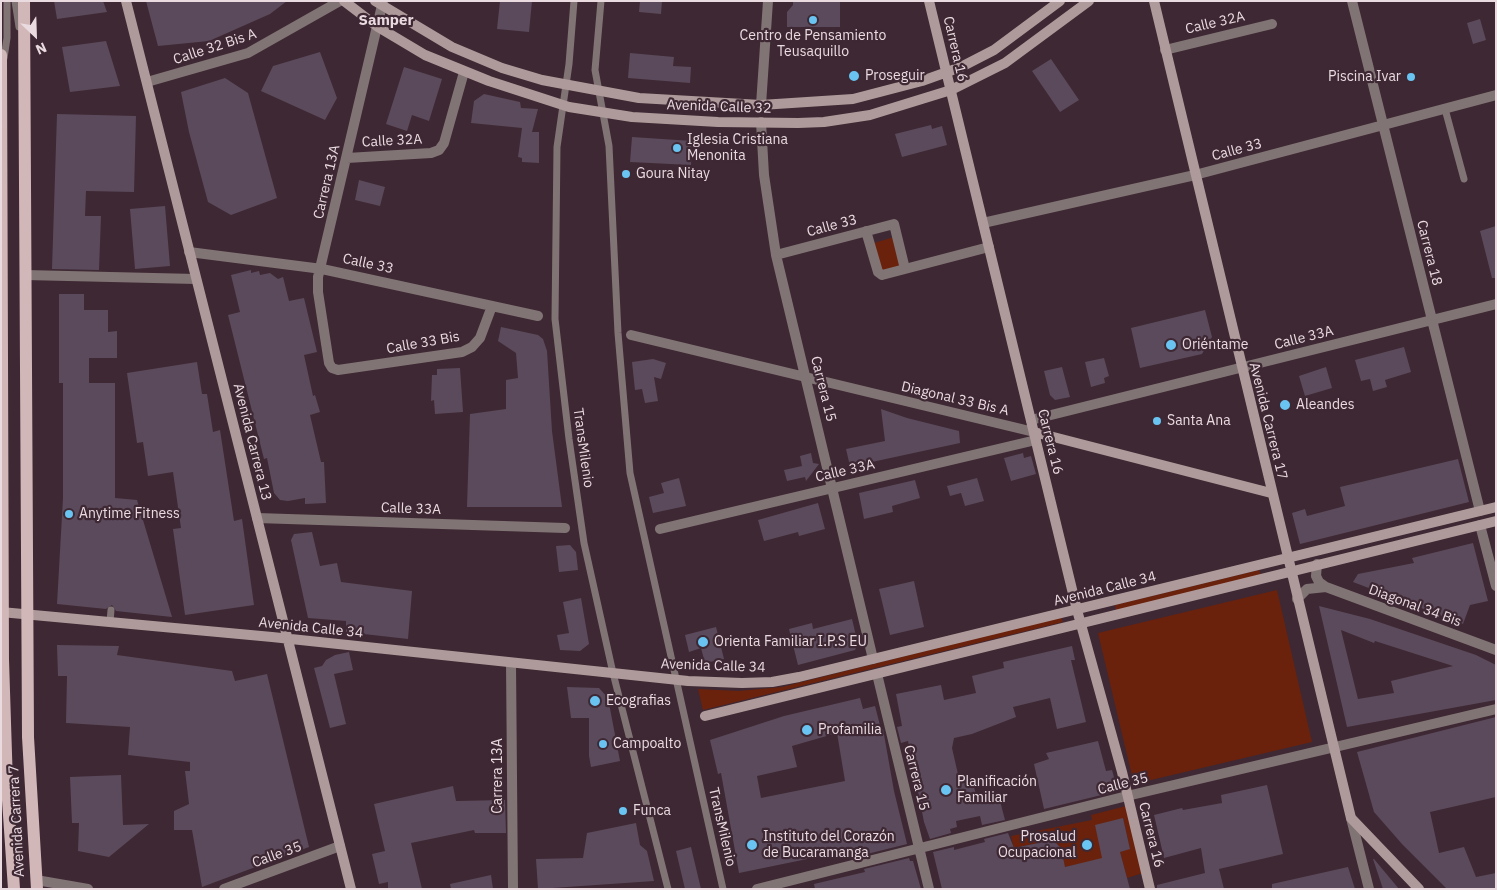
<!DOCTYPE html>
<meta charset="utf-8">
<style>
body{margin:0}
#map{position:relative;width:1497px;height:890px;overflow:hidden;background:#3e2833;font-family:"IBM Plex Sans",sans-serif}
canvas{display:block}
.frame{position:absolute;inset:0;border:2px solid #eadbe1;pointer-events:none}
.north{position:absolute;left:10px;top:10px;width:50px;height:50px;-webkit-text-stroke:4px #3e2833;paint-order:stroke;rotate:156deg;font-size:14px;font-weight:700;line-height:20px;text-align:center;color:#eadbe1}
.north::after{content:'';display:block;margin:auto;width:18px;height:22px;background:#eadbe1;clip-path:polygon(50% 0,100% 100%,50% 72%,0 100%)}
</style>
<div id="map">
<canvas width="1497" height="890"></canvas>
<div class="frame"></div>
<div class="north">N</div>
</div>
<script>
const g = document.querySelector('canvas').getContext('2d');
g.lineJoin = 'round';
function fill(path, color) { g.fillStyle = color; g.fill(path, 'evenodd'); }
const poly = rows => new Path2D(rows.map(r => 'M' + r).join(''));
function trace(path, color, width, dash) { g.strokeStyle = color; g.lineWidth = width; g.lineCap = dash ? 'butt' : 'round'; g.setLineDash(dash || []); g.stroke(path); }
function write(font, color, halo, rows, align = 'center') {
  g.font = font + ' "IBM Plex Sans",sans-serif'; g.lineWidth = 4.5; g.setLineDash([]); g.textBaseline = 'middle'; g.strokeStyle = halo; g.fillStyle = color; for (const [text, x, y, turn = 0] of rows) {
    g.save(); g.translate(x, y); g.rotate((+turn || 0) * Math.PI / 180); g.textAlign = isNaN(turn) ? turn : align; if (halo) g.strokeText(text, 0, 0); g.fillText(text, 0, 0); g.restore();
  }
}
const green = poly([
 [894,237,902,267,882,273,874,243],
 [1259,570,1261,575,1116,611,1115,605],
 [1277,590,1312,742,1134,784,1098,633],
 [1061,617,1063,622,703,710,698,689,738,691,782,687],
 [1126,806,1143,873,1127,878,1120,852,1130,848,1123,818,1103,859,1065,867,1061,848,1053,840,1018,847,1015,853,1011,836,1092,820,1091,815]
]);
const building = poly([
 [54,1,103,1,107,12,57,19],
 [146,1,287,1,270,14,209,41,158,46],
 [500,1,532,1,529,32,497,29],
 [640,1,662,1,661,14,639,12],
 [793,1,840,1,840,27,787,27,787,12,793,5],
 [1480,19,1486,40,1473,44,1467,23],
 [106,41,120,86,70,92,62,47],
 [320,52,337,98,325,120,261,91,273,66],
 [630,53,674,57,673,66,691,67,690,83,628,78],
 [1051,59,1079,100,1060,112,1032,71],
 [404,67,442,79,429,121,412,115,407,131,386,124],
 [225,78,248,93,277,198,231,215,208,202,189,132,181,92],
 [484,94,520,102,521,108,538,109,532,132,539,132,539,163,522,162,522,158,518,157,522,128,471,123,474,101],
 [57,114,136,116,134,192,86,191,85,216,101,216,99,270,52,269],
 [931,125,932,129,942,126,947,145,902,157,895,134],
 [632,137,692,141,691,165,630,162],
 [359,180,385,187,380,206,355,200],
 [165,206,170,266,135,269,130,209],
 [1496,226,1496,278,1492,278,1480,231],
 [251,270,251,273,259,271,260,275,270,273,278,279,283,277,289,301,304,298,317,352,304,355,313,396,315,395,320,412,310,415,321,462,324,462,326,503,305,504,305,498,288,501,280,500,274,493,267,458,264,459,228,315,240,312,231,275],
 [59,294,84,294,84,310,108,310,108,332,117,331,117,358,89,358,89,383,115,383,115,498,137,500,172,617,116,611,112,605,106,609,57,604,63,498,63,383,59,383],
 [1205,310,1212,337,1202,354,1140,368,1131,328],
 [501,327,538,335,543,339,547,351,552,431,562,507,467,507,470,414,506,409,506,380,518,378,516,353,498,341],
 [1404,347,1411,372,1385,380,1387,387,1373,391,1370,379,1361,381,1355,360],
 [1104,358,1109,376,1104,378,1105,383,1091,387,1085,362],
 [653,359,666,363,661,379,654,377,658,401,645,403,642,389,635,390,632,362],
 [197,362,202,394,207,394,213,432,220,430,234,521,242,519,254,605,185,615,173,529,181,528,173,472,148,476,143,442,137,443,127,373],
 [1062,367,1070,397,1055,400,1050,395,1044,371],
 [1326,367,1332,388,1305,396,1299,376],
 [460,368,463,412,435,414,434,400,431,401,432,375,437,375,437,369],
 [881,409,907,418,959,431,960,443,858,465,849,462,846,449,885,441],
 [811,453,813,463,819,464,806,481,805,477,787,481,784,470,802,466,800,456],
 [1023,453,1024,458,1031,456,1036,474,1011,481,1004,458],
 [1458,459,1469,502,1300,544,1292,513,1305,509,1307,516,1345,506,1340,487],
 [679,478,686,506,653,513,649,497,664,493,661,483],
 [977,478,984,501,965,506,961,493,950,496,947,486],
 [915,480,920,498,892,506,893,512,864,519,859,493],
 [818,503,825,529,799,536,798,532,764,541,758,520],
 [312,532,320,566,337,563,341,582,412,591,408,639,346,632,346,621,308,618,291,540,294,534],
 [1473,543,1488,601,1470,605,1463,624,1353,582,1358,574,1414,563,1412,558],
 [570,545,576,552,578,570,559,572,556,546],
 [914,581,924,627,890,635,879,589],
 [581,598,589,644,580,651,560,650,557,635,569,633,563,602],
 [1319,606,1370,619,1476,655,1496,665,1496,700,1347,727],
 [1341,630,1374,643,1375,641,1453,666,1391,681,1394,693,1358,699],
 [852,619,858,644,855,650,798,665,789,629,812,623,813,629],
 [716,627,724,659,705,663,701,648,689,652,685,635],
 [57,645,119,646,117,655,232,671,235,681,267,674,309,847,202,887,192,830,174,830,174,811,189,804,185,771,190,771,190,762,128,755,130,727,66,723,67,676,58,676],
 [1072,646,1075,660,1071,660,1086,722,1057,729,1050,698,1013,707,1016,717,972,734,954,738,952,748,960,783,972,780,977,798,998,793,1005,820,982,825,980,816,956,821,957,827,950,829,951,833,930,839,924,822,908,741,901,743,897,727,902,726,896,694,941,685,944,700,976,693,972,676,1004,668,1003,662],
 [349,652,353,670,334,674,346,724,330,728,314,668,322,666,326,660,335,655],
 [567,687,599,688,608,698,620,761,591,767,589,756,589,718,571,718],
 [860,698,863,709,875,706,881,729,883,729,894,791,907,844,859,856,856,849,739,873,721,773,718,774,710,740,784,716],
 [837,733,845,781,761,798,757,776,797,767,792,746],
 [1496,717,1496,797,1430,812,1439,853,1464,847,1476,877,1496,873,1496,889,1447,889,1402,844,1374,812,1357,752],
 [1098,741,1106,771,1112,770,1118,791,1044,809,1034,764,1049,759,1046,753],
 [121,775,123,825,149,824,109,857,78,851,79,823,72,823,70,777],
 [1267,785,1283,854,1219,869,1224,889,1157,889,1157,885,1205,873,1201,848,1164,858,1154,815,1182,808,1183,810,1222,803,1221,795],
 [453,786,456,801,505,800,506,833,475,833,474,830,411,843,422,889,388,889,388,882,379,884,372,854,385,851,374,804],
 [1123,818,1130,849,1120,852,1130,889,942,889,933,852,954,847,954,850,985,842,984,839,1008,833,1014,848,1053,840,1061,848,1065,867,1102,858,1095,825],
 [636,823,640,845,647,851,654,881,538,889,536,859,583,858,587,833],
 [691,847,701,889,685,889,676,851],
 [909,858,910,861,913,861,921,889,815,889,814,884,865,872,864,869],
 [1373,859,1374,859,1399,889,1383,889],
 [1348,867,1355,889,1272,889,1272,884],
 [491,875,493,889,451,889,450,884]
]);
const lane = poly([
 [15,1,19,27],
 [574,1,569,64,557,147,555,319,569,439,584,543,613,673,668,889],
 [601,1,595,70,609,146,618,333,630,473,723,889],
 [4,58,7,38,7,1],
 [1445,109,1464,179],
 [110,622,111,610]
]);
const street = poly([
 [383,1,318,277,318,292,329,363,332,368,338,370,462,352,472,347,480,338,492,306],
 [1352,1,1480,511],
 [1165,50,1272,24],
 [147,82,248,53,340,1],
 [761,105,768,1],
 [761,122,764,175,776,255,873,659],
 [347,158,431,153,439,150,444,143,464,72],
 [983,223,1195,175,1496,95],
 [866,231,878,272,882,275,989,247],
 [189,252,322,269,538,316],
 [776,255,894,224,905,269],
 [25,275,196,279],
 [631,335,1034,432],
 [1031,420,1496,304],
 [257,518,565,528],
 [1480,525,1496,586],
 [660,529,1036,440],
 [1317,564,1316,576,1319,582,1326,587,1496,650],
 [1297,599,1307,589,1326,587],
 [511,663,513,889],
 [877,674,929,889],
 [1351,818,1369,889],
 [36,880,88,889],
 [224,889,340,846],
 [757,889,1127,796,1496,709]
]);
const secondary = poly([
 [126,1,351,889],
 [344,1,378,27,425,55,489,81,569,107,632,117,718,122,798,123,824,122,870,115,951,90,1005,63,1089,1],
 [375,1,452,47,502,68,542,80,639,98,761,105,853,99,922,81,961,67,994,50,1060,1],
 [929,1,1077,610,1122,772,1150,889],
 [1154,1,1351,818,1419,889],
 [1034,432,1271,493],
 [1,612,272,637,688,681,742,683,772,682,799,677,1496,507],
 [705,716,1496,521]
]);
const primary = poly([
 [24,1,28,737,37,889],
 [1,55,3,660,7,785,14,889]
]);
const markers = [
 [813,20,5,"#69c4f1"],
 [854,76,6,"#69c4f1"],
 [1411,77,5,"#69c4f1"],
 [677,148,5,"#69c4f1"],
 [626,174,5,"#69c4f1"],
 [1171,345,6,"#69c4f1"],
 [1285,405,6,"#69c4f1"],
 [1157,421,5,"#69c4f1"],
 [69,514,5,"#69c4f1"],
 [703,642,6,"#69c4f1"],
 [595,701,6,"#69c4f1"],
 [807,730,6,"#69c4f1"],
 [603,744,5,"#69c4f1"],
 [946,790,6,"#69c4f1"],
 [623,811,5,"#69c4f1"],
 [752,845,6,"#69c4f1"],
 [1087,845,6,"#69c4f1"]
];
const streetNames = [
 ["Calle 32A",1215,23,-13],
 ["Calle 32 Bis A",215,47,-18],
 ["Carrera 16",955,49,77],
 ["Avenida Calle 32",719,107,2],
 ["Calle 32A",392,141,-3],
 ["Calle 33",1237,150,-15],
 ["Carrera 13A",327,182,-77],
 ["Calle 33",832,226,-15],
 ["Carrera 18",1429,253,76],
 ["Calle 33",368,264,12],
 ["Calle 33A",1304,338,-14],
 ["Calle 33 Bis",423,343,-10],
 ["Carrera 15",823,389,76],
 ["Diagonal 33 Bis A",955,399,13],
 ["Avenida Carrera 17",1268,421,76],
 ["Avenida Carrera 13",252,442,76],
 ["Carrera 16",1050,442,76],
 ["TransMilenio",583,448,82],
 ["Calle 33A",845,471,-13],
 ["Calle 33A",411,509,2],
 ["Avenida Calle 34",1105,589,-14],
 ["Diagonal 34 Bis",1415,606,20],
 ["Avenida Calle 34",311,628,6],
 ["Avenida Calle 34",713,666,2],
 ["Carrera 13A",498,776,-90],
 ["Carrera 15",916,778,76],
 ["Calle 35",1123,784,-14],
 ["Avenida Carrera 7",17,821,-93],
 ["TransMilenio",722,827,77],
 ["Carrera 16",1151,835,76],
 ["Calle 35",277,855,-20]
];
const poiNames = [
 ["Centro de Pensamiento",813,36,"center"],
 ["Teusaquillo",813,52,"center"],
 ["Proseguir",865,76],
 ["Piscina Ivar",1401,77,"right"],
 ["Iglesia Cristiana",687,140],
 ["Menonita",687,156],
 ["Goura Nitay",636,174],
 ["Oriéntame",1182,345],
 ["Aleandes",1296,405],
 ["Santa Ana",1167,421],
 ["Anytime Fitness",79,514],
 ["Orienta Familiar I.P.S EU",714,642],
 ["Ecografias",606,701],
 ["Profamilia",818,730],
 ["Campoalto",613,744],
 ["Planificación",957,782],
 ["Familiar",957,798],
 ["Funca",633,811],
 ["Instituto del Corazón",763,837],
 ["de Bucaramanga",763,853],
 ["Prosalud",1076,837,"right"],
 ["Ocupacional",1076,853,"right"]
];
const neighbourhoodNames = [
 ["Samper",386,21]
];
fill(green, '#6a220d');
fill(building, '#5b4a5c');
trace(lane, '#817475', 7);
trace(street, '#817475', 10);
trace(secondary, '#af9a9b', 10);
trace(primary, '#d2b7b9', 12);
for (const [x, y, r, color] of markers) { const dot = new Path2D(); dot.arc(x, y, r, 0, 2 * Math.PI); g.fillStyle = color; g.fill(dot); trace(dot, '#3e2833', 2); }
write('14px', '#eadbe1', '#3e2833', streetNames);
write('14px', '#eadbe1', '#3e2833', poiNames, 'left');
write('bold 15px', '#eadbe1', '#3e2833', neighbourhoodNames);
</script>
